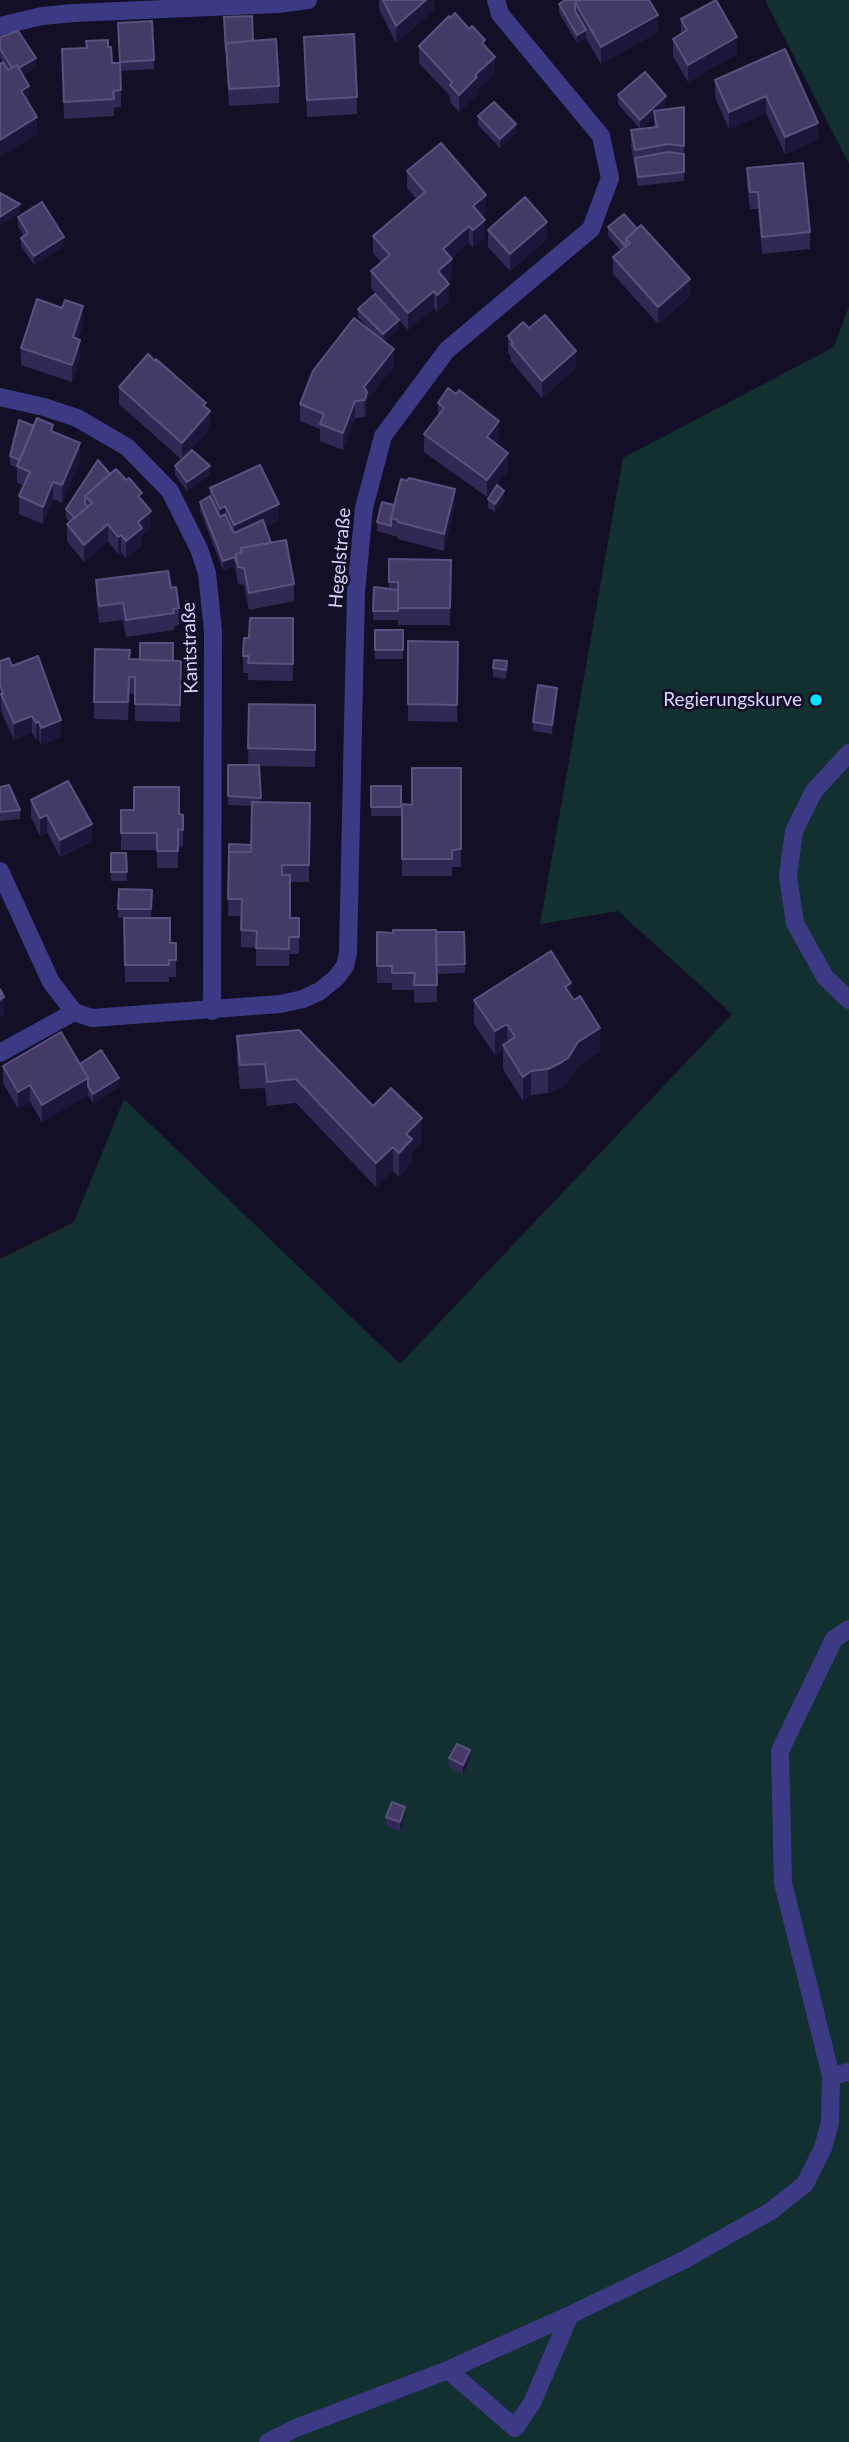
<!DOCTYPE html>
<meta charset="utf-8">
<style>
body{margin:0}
canvas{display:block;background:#130f26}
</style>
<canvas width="849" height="2442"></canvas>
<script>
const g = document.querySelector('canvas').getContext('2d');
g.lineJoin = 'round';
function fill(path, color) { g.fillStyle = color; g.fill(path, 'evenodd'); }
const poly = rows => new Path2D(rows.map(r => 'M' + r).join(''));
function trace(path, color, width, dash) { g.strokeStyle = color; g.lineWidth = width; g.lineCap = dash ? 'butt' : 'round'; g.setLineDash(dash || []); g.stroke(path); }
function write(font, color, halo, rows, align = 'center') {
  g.font = font + ' Lato,sans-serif'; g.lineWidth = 6; g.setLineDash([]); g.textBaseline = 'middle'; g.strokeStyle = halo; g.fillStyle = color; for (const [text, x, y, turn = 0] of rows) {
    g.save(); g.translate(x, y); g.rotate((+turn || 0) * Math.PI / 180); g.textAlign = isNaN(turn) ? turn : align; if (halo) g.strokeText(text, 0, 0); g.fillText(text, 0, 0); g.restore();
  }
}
const green = poly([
 [765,0,849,0,849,164],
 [849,306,849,2442,0,2442,0,1259,74,1222,124,1099,400,1364,732,1014,618,911,540,924,623,458,834,347]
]);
const lane = poly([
 [831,2076,849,2072],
 [448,2370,515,2428,532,2403,570,2315],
 [268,2442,296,2428,448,2370,570,2315]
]);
const street = poly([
 [0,26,42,16,74,13,278,4,308,0],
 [0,397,44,407,77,418,127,447,170,491,199,549,207,573,213,631,212,1011],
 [849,753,814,791,794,831,788,876,795,923,825,977,849,1000],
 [0,871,51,982,74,1012,92,1018,280,1004,303,999,320,991,336,978,345,966,348,953,356,592,364,508,383,436,447,350,591,229,610,178,601,136,500,14,496,0],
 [0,1053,74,1012],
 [570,2315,684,2260,771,2211,805,2184,823,2148,830,2123,831,2076,783,1883,780,1751,834,1639,849,1629]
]);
const wall = poly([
 [379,0,434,0,434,10,396,43,379,9],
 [565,0,658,32,601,64,586,38,577,43,559,13,559,4],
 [224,17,253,41,279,86,279,103,229,106],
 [681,19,737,54,688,82,673,56,673,39,681,34],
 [118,32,154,60,154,69,121,71,121,107,114,108,114,116,64,119,62,49,86,48,86,41,108,47,112,63,120,63],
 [0,37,36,67,23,75,37,134,8,70,0,57],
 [304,37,357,97,357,114,307,117],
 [419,46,485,46,495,74,477,90,477,95,459,112,450,102,450,96,419,63],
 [785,49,818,140,785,154,766,113,729,129,715,97,715,80],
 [618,95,666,105,661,110,684,107,684,181,638,186,631,147,631,130,640,129,618,104],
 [654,117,654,127,640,129],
 [478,116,516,133,500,148,478,125],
 [747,168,810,232,810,249,762,254,758,209,750,209,747,185],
 [407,171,486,212,481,216,485,237,473,247,469,243,451,258,452,276,447,281,449,301,437,312,434,308,408,330,371,288,371,271,381,262,373,253,373,236,416,199,407,188],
 [624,214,690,296,658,324,613,274,613,257,621,251,608,236,608,227],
 [18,217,64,246,34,265,21,246,21,238,24,236,18,226],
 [488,230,547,239,510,271,488,247],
 [62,308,83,323,78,339,80,357,72,382,21,365,21,348],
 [358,309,399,328,385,341,394,366,367,400,367,409,365,417,355,418,343,450,320,441,320,429,300,421,300,404,372,332,358,317],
 [529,328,576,368,542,398,511,361,511,357,508,353,508,336],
 [119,387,206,407,210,428,182,460,119,404],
 [438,403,499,438,495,444,508,470,487,497,424,452,424,434,438,416],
 [34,426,53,432,80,460,62,503,53,499,43,524,19,514,19,496,24,486,17,483,17,468,10,465,10,456],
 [175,466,210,475,187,491,175,475],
 [110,474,142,500,151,528,142,536,142,545,126,558,121,552,118,554,108,541,84,562,67,541,67,524,70,522,66,518,66,509],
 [210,488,279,521,266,527,271,543,294,584,294,601,249,610,244,585,238,584,235,566,223,570,200,510,200,502,210,496],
 [488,499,504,500,495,512,488,508],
 [394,505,455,506,444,551,398,539,398,537,377,531,377,522],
 [389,559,451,560,450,625,398,625,398,619,398,620,373,620,373,611,389,589],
 [96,580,171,588,179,608,179,625,174,626,174,630,126,637,123,620,99,623,96,597],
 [293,618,293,681,248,680,248,673,243,673,243,656,249,638],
 [375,630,403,630,403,659,375,659],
 [408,641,458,642,457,722,408,721],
 [130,659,181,661,180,722,135,721,135,694,129,694,128,720,94,719,94,702],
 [0,661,12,666,61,737,41,745,39,739,36,740,32,733,14,740,1,711],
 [493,668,507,670,506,679,493,677],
 [557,697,552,734,533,731,533,722],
 [249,704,315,705,315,767,259,766,261,803,310,803,309,882,290,882,290,918,299,918,299,954,289,954,289,966,256,966,256,948,241,947,241,916,228,916,229,844,251,845,252,806,228,805,228,765,248,765],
 [461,768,461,867,452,867,452,876,402,876,402,804,412,805],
 [371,786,401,786,401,816,371,816],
 [0,787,20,810,20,819,0,821],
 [31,800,92,841,60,857,47,832,40,836,31,817],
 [121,810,183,815,183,847,178,846,178,868,157,868,157,850,121,850],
 [111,853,126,853,127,881,111,881],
 [119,889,152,890,151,918,118,918],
 [124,918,170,943,176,943,176,977,169,977,169,982,125,982],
 [377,932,436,932,465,964,465,973,437,974,437,1002,414,1003,414,990,392,990,392,983,377,983],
 [571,996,600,1052,578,1066,568,1082,562,1087,548,1093,531,1095,523,1101,503,1069,503,1050,495,1055,474,1024,474,1000],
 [237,1036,373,1106,422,1142,412,1152,412,1163,399,1177,393,1171,376,1187,296,1103,267,1106,265,1088,240,1089,237,1060],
 [80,1064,119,1087,93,1103,88,1095,42,1122,30,1102,18,1109,3,1083,3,1066],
 [449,1758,470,1759,463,1774,449,1767],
 [405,1816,400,1831,386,1826,386,1817]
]);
const shadedWall = poly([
 [426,0,434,0,434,10,396,43,396,26],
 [658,15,658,32,601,64,601,47],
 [586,30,586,38,577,43,577,35],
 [737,37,737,54,688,82,688,65],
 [495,57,495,74,477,90,477,95,459,112,459,95,475,75],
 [36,58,36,67,14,80,14,71],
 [29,86,29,103,21,108,21,91],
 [666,96,666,105,655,116,654,111,654,117,640,129,640,120],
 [766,96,766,113,729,129,729,112],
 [37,117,37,134,0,157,0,140],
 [818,123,818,140,785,154,785,137],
 [516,124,516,133,500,148,500,139],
 [486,195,486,212,473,223,473,206],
 [20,204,20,213,0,226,0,217],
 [485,220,485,237,473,247,473,230],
 [547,222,547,239,510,271,510,254],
 [469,226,469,243,443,266,443,249],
 [64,237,64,246,34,265,34,256],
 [452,259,452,276,438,288,438,271],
 [690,279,690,296,658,324,658,307],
 [449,284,449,301,437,312,437,295],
 [434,291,434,308,408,330,408,313],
 [83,306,83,323,73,354,73,337],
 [399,320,399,328,383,343,383,334],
 [80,340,80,357,72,382,72,365],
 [394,349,394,366,367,400,367,409,365,417,364,387],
 [576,351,576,368,542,398,542,381],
 [355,401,355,418,343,450,343,433],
 [206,403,206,416,210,411,210,428,182,460,182,443],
 [499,421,499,438,487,454,487,437],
 [80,443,80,460,62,503,62,485],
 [508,453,508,470,487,497,487,480],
 [210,466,210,475,187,491,187,482],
 [53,482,53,499,43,524,43,507],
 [455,489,455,506,444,551,444,534],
 [504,491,504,500,495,512,495,504],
 [279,504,279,521,234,542,234,525],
 [225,506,225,523,220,526,220,509],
 [151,511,151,528,142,536,142,545,126,558,126,541,138,522],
 [108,524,108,541,84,562,84,545],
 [121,535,121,552,118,554,118,537],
 [235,557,235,566,223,570,223,561],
 [557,688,557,697,552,734,552,725],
 [32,716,32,733,14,740,14,723],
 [61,720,61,737,41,745,41,728],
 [39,722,39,739,36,740,36,723],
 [47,815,47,832,40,836,40,818],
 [92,824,92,841,60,857,60,840],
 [571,983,571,1007,565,987],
 [4,997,4,1014,0,1017,0,1000],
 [507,1024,507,1048,503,1045,503,1050,495,1055,495,1031],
 [600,1028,600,1052,578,1066,568,1082,562,1087,548,1093,548,1069,578,1042],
 [531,1071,531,1095,523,1101,523,1077],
 [88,1078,88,1095,42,1122,42,1105],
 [119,1078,119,1087,93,1103,93,1094],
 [30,1085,30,1102,18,1109,18,1092],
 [422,1118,422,1142,412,1152,412,1163,399,1177,399,1153,406,1134],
 [393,1147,393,1171,376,1187,376,1163],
 [470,1750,470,1759,463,1774,463,1765],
 [405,1807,405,1816,400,1831,400,1822]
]);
const building = poly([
 [383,0,426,0,396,26,383,0],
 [565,0,579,0,575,2,575,11,586,30,577,35,559,4,565,0],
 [579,0,649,0,658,15,601,47,575,2,579,0],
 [716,0,737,37,688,65,673,39,687,30,681,19,716,0],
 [455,13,469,29,472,26,485,40,482,43,495,57,475,75,477,77,459,95,450,85,452,82,419,46,449,16,450,18,455,13],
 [252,16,253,41,226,43,226,51,224,17,252,16],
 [152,21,154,60,120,62,118,23,152,21],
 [18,31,36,58,19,68,17,65,12,68,0,49,0,37,18,31],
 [354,34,357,97,307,100,304,37,354,34],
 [276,39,279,86,229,89,226,43,276,39],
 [108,40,108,47,111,47,112,63,120,63,121,90,113,91,114,99,64,102,62,49,87,48,86,41,108,40],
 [785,49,818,123,785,137,766,96,729,112,715,80,785,49],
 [3,62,8,70,17,65,29,86,21,91,37,117,0,140,0,64,3,62],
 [645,72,666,96,640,120,618,95,645,72],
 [494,102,516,124,500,139,478,116,494,102],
 [684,107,684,146,668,144,635,150,631,130,657,127,654,111,684,107],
 [441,143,486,195,473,206,485,220,473,230,469,226,443,249,452,259,438,271,449,284,437,295,434,291,408,313,371,271,390,255,373,236,425,192,407,171,441,143],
 [668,152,684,154,684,172,638,177,635,158,668,152],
 [803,163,810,232,762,237,758,192,750,192,747,168,803,163],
 [0,193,20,204,0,217,0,193],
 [525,197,547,222,510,254,488,230,525,197],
 [42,202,64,237,34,256,21,238,28,233,18,217,42,202],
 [624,214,637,229,626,239,626,247,608,227,624,214],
 [641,225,690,279,658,307,613,257,630,243,626,239,641,225],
 [375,294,399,320,383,334,358,309,375,294],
 [37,299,62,308,65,300,83,306,73,337,80,340,72,365,21,348,37,299],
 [545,315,576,351,542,381,511,344,513,343,508,336,523,322,529,328,545,315],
 [354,318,394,349,364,387,367,392,365,400,355,401,343,433,320,424,324,414,300,404,313,371,354,318],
 [148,354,155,361,156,359,206,403,203,405,210,411,182,443,119,387,148,354],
 [448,388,456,394,459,390,499,421,487,437,508,453,487,480,424,434,444,408,438,403,448,388],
 [37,418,53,425,51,431,80,443,62,485,53,482,43,507,19,496,30,472,17,466,37,418],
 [19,420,34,426,20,460,10,456,19,420],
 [192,450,210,466,187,482,175,466,192,450],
 [98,460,110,474,85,496,85,504,88,507,75,518,66,509,98,460],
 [260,465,279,504,234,525,225,506,220,509,210,488,260,465],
 [116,469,126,480,129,478,142,493,138,496,151,511,138,522,142,528,126,541,121,535,118,537,108,524,84,545,67,524,92,503,85,496,116,469],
 [409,478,455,489,444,534,398,522,398,520,391,518,401,479,407,481,409,478],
 [497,485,504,491,495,504,488,499,497,485],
 [210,496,220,517,225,514,234,533,263,520,271,543,241,548,241,553,236,554,236,562,235,557,223,561,200,502,210,496],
 [382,502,394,505,391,518,391,526,377,522,382,502],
 [286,540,294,584,249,593,244,568,238,567,236,554,242,553,241,548,286,540],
 [389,559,451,560,450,608,398,608,398,582,389,582,389,559],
 [168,571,171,588,176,587,179,608,173,609,174,613,126,620,123,603,99,606,96,580,168,571],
 [374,587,398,590,398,611,373,611,374,587],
 [250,618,293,618,293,664,248,663,249,656,243,656,244,638,249,638,250,618],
 [375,630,403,630,403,650,375,650,375,630],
 [408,641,458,642,457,705,408,704,408,641],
 [140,643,173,643,173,661,140,660,140,643],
 [95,649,130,650,129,659,181,661,180,705,135,704,135,677,129,677,128,702,94,702,95,649],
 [38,656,61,720,41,728,39,722,36,723,32,716,14,723,1,694,3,693,0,685,0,661,9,658,12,666,38,656],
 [494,660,507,661,506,670,493,668,494,660],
 [538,685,557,688,552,725,533,722,538,685],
 [249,704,315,705,315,750,248,748,249,704],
 [228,765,259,765,261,798,228,796,228,765],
 [412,768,461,768,461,849,452,850,452,859,402,859,402,804,412,805,412,768],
 [68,781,92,824,60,840,47,815,40,818,31,800,68,781],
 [9,785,20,810,0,812,0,787,9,785],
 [371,786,401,786,401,807,371,807,371,786],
 [134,787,179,787,179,814,183,815,183,830,178,829,178,851,157,851,157,833,121,833,121,810,134,810,134,787],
 [252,802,310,803,309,865,282,865,282,875,290,875,290,918,299,918,299,937,289,937,289,949,256,948,257,931,241,930,242,899,228,899,229,852,251,852,252,802],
 [229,844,251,845,251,852,229,852,229,844],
 [111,853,126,853,127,872,111,872,111,853],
 [119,889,152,890,151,909,118,909,119,889],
 [124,918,170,918,170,943,176,943,176,960,169,960,169,965,125,965,124,918],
 [393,930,436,930,437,985,414,985,415,973,392,973,392,966,377,966,377,932,393,933,393,930],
 [436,932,464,932,465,964,436,965,436,932],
 [551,951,571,983,565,987,574,1000,580,996,600,1028,578,1042,568,1058,562,1062,548,1069,531,1071,523,1077,503,1045,515,1037,507,1024,495,1031,474,1000,551,951],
 [0,989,4,997,0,1000,0,989],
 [299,1030,373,1106,391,1088,422,1118,406,1134,412,1139,399,1153,393,1147,376,1163,296,1079,267,1082,265,1064,240,1065,237,1036,299,1030],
 [61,1032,88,1078,42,1105,30,1085,18,1092,3,1066,61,1032],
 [101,1050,119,1078,93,1094,88,1086,88,1078,80,1064,101,1050],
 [457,1744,470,1750,463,1765,449,1758,457,1744],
 [392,1802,405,1807,400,1822,386,1817,392,1802]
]);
const markers = [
 [816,700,7,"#00e5ff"]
];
const streetNames = [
 ["Hegelstraße",340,558,-85],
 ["Kantstraße",190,648,-92]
];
const poiNames = [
 ["Regierungskurve",802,700]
];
fill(green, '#12302f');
trace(lane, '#3d3a85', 18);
trace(street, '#3d3a85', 18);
fill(wall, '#312854');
fill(shadedWall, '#1d163a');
fill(building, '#433a66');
trace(building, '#5a527e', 2);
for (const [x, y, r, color] of markers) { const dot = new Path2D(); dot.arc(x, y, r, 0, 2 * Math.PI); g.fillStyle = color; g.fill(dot); trace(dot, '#130f26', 2.5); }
write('19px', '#d9d4ff', '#130f26', streetNames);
write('19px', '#d9d4ff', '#130f26', poiNames, 'right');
</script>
